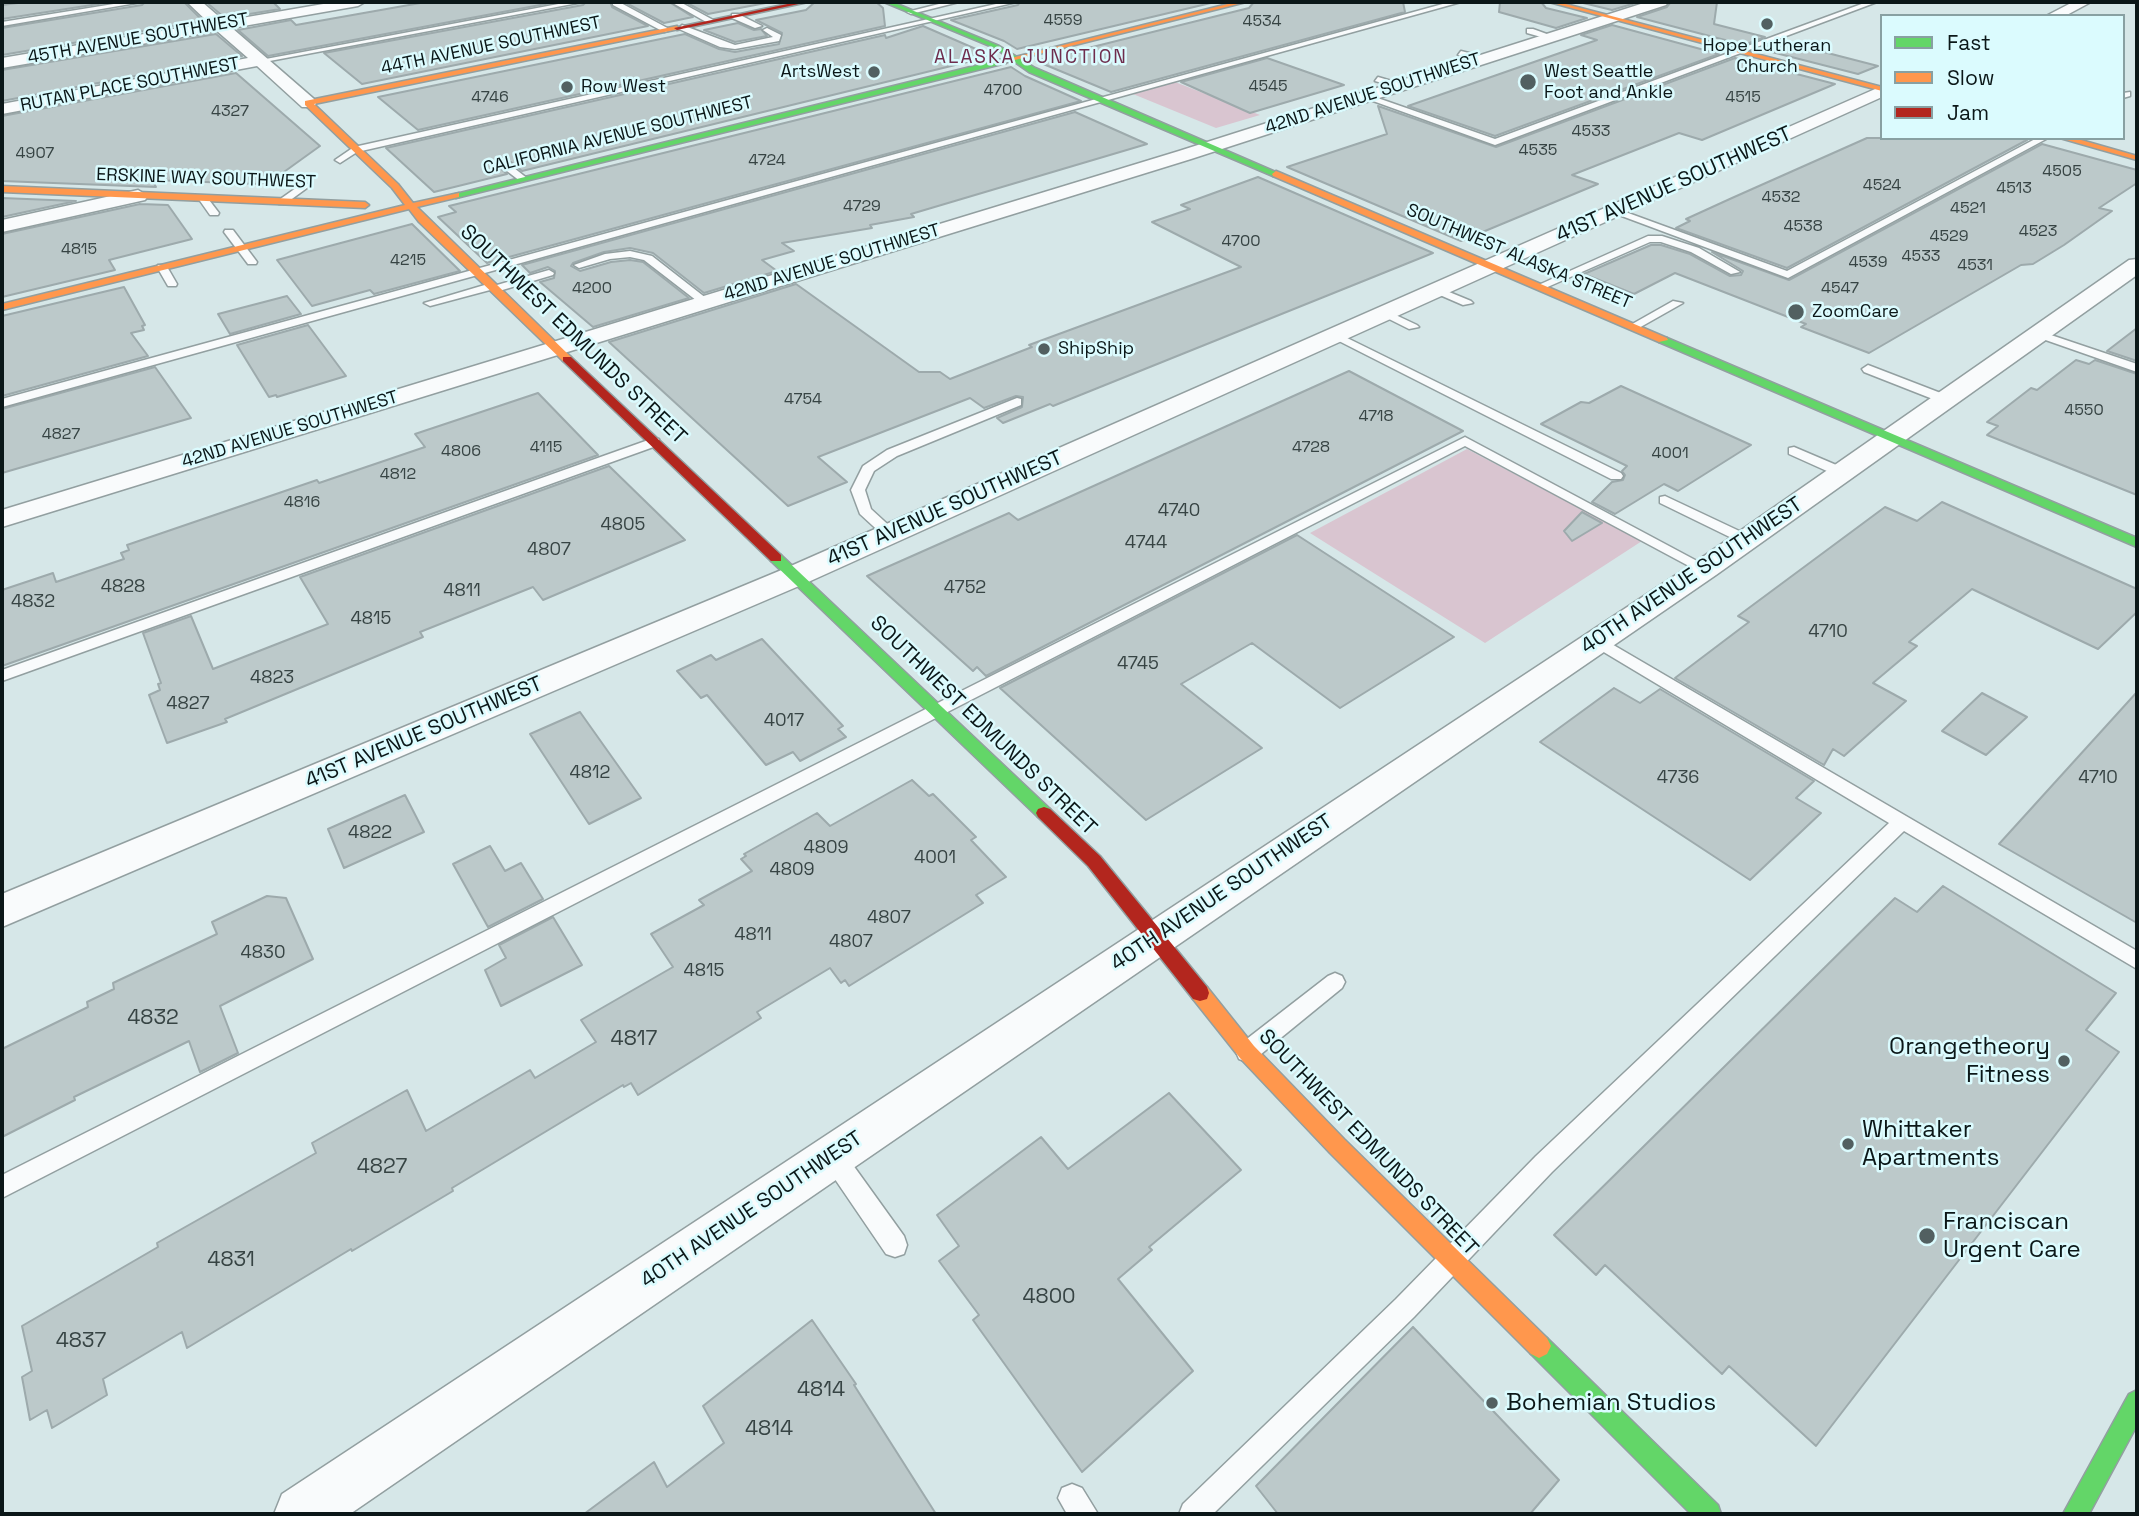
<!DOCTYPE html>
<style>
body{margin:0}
#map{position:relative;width:2139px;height:1516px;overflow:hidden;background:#d6e7e8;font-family:"Space Grotesk",sans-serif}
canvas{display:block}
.frame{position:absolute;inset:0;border:4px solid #0b1718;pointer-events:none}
.legend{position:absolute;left:1880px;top:14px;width:245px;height:126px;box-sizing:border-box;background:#dbfbfe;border:2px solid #88a0a2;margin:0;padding:9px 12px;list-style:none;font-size:21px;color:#0b1718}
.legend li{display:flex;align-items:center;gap:14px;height:35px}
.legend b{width:35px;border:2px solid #88a0a2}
</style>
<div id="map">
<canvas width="2139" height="1516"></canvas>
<div class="frame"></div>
<ul class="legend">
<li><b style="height:9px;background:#63d668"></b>Fast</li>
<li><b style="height:9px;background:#ff974d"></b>Slow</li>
<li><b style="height:9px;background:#b3261e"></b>Jam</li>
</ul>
</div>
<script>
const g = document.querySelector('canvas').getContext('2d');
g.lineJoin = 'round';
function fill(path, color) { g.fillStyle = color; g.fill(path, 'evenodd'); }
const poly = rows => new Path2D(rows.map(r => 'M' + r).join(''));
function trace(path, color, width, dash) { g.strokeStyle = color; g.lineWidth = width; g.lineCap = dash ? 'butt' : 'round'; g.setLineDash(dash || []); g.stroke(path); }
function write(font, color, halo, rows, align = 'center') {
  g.font = font + ' "Space Grotesk",sans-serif'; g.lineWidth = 5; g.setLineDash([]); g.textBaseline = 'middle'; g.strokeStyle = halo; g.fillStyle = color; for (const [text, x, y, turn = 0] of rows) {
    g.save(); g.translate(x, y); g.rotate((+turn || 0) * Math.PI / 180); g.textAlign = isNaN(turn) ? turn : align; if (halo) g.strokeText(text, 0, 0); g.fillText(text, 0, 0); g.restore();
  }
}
const green = poly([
 [1175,82,1260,115,1216,128,1133,94],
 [1467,449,1642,541,1485,643,1310,533]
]);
const building = poly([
 [26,2,111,2,2,19,2,5,26,2],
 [145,2,184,2,203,21,2,55,2,28,142,5,145,2],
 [206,2,273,2,280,9,225,18,206,2],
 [426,2,556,2,268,56,238,30,291,20,296,25,426,2],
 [586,2,610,2,612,7,648,26,362,84,324,53,583,5,586,2],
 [624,2,669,2,693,17,664,23,624,2],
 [685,2,771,2,708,14,685,2],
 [815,2,876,2,883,8,885,26,418,130,378,97,685,34,719,49,735,52,779,44,782,33,756,20,806,10,815,2],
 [1020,2,1215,2,1017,49,1004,41,951,20,1018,5,1020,2],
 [1254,2,1403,2,1405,12,1111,92,1036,61,1249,8,1254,2],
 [1500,2,1541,2,1546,8,1587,18,1556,28,1499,12,1500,2],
 [1579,2,1639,2,1612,10,1579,2],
 [1671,2,1717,2,1714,24,1765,37,1744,45,1637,17,1667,7,1671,2],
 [738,23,754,30,761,29,767,36,735,42,704,30,738,23],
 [1612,25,1719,54,1495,136,1408,106,1597,40,1581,35,1612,25],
 [923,26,992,56,522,171,511,162,503,161,500,168,507,174,434,192,386,148,885,35,886,38,923,26],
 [216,34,242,56,2,101,2,70,216,34],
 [1781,41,1878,66,1858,74,1760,49,1781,41],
 [1267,58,1344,85,1250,113,1181,82,1267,58],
 [1735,58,1835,84,1702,140,1679,133,1572,175,1598,184,1461,241,1287,167,1387,134,1378,106,1496,147,1735,58],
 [1011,67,1025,76,1081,101,487,263,438,217,456,212,449,206,1011,67],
 [236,73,320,146,270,182,259,184,152,180,156,187,2,181,2,116,236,73],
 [1075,112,1147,144,911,214,914,217,870,225,872,228,782,243,794,251,762,260,777,271,704,293,653,253,630,248,604,252,573,263,571,266,580,271,611,262,630,260,643,262,689,298,593,327,540,282,554,278,555,271,548,267,530,273,522,265,1075,112],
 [1867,138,2018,138,2027,140,1787,268,1676,228,1690,221,1686,219,1732,198,1867,138],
 [2042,144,2137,170,2137,183,2099,208,2112,211,2064,245,2033,264,2021,265,1869,353,1801,327,1806,324,1675,273,1634,294,1584,274,1651,245,1661,245,1690,254,1730,276,1741,275,1743,271,1712,252,1789,280,2042,144],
 [1258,177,1433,253,1053,406,1050,404,1003,423,997,418,1022,407,1023,397,1016,396,984,408,970,398,818,457,847,482,788,506,609,342,796,284,919,372,940,372,950,379,1032,347,1029,345,1241,267,1152,222,1190,209,1181,205,1258,177],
 [2,198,76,201,2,217,2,198],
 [140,204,168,205,192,239,109,260,115,270,2,297,2,234,140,204],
 [412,224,460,271,374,294,370,290,312,306,277,260,412,224],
 [124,287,145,325,142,326,144,330,131,333,148,356,2,396,2,316,124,287],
 [287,296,301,314,230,334,218,314,287,296],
 [308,325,346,376,277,397,276,395,269,397,237,345,308,325],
 [2137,328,2137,361,2107,351,2137,328],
 [2076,360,2089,364,2095,360,2137,374,2137,495,1987,435,1998,426,1987,422,2031,388,2037,390,2076,360],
 [155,367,191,418,2,473,2,409,155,367],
 [1349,371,1463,431,986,676,977,667,973,671,867,576,1009,513,1018,520,1349,371],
 [1621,386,1751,445,1678,491,1664,484,1615,514,1592,502,1612,482,1623,480,1625,475,1622,471,1627,466,1541,424,1581,402,1589,403,1621,386],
 [538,393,598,455,2,666,2,590,53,573,56,582,124,559,121,553,129,550,127,545,317,480,319,483,425,447,415,434,538,393],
 [609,466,685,540,543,600,533,587,420,632,423,637,225,719,227,722,167,743,149,695,160,690,158,684,161,683,143,633,191,616,213,669,328,624,300,577,609,466],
 [1942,502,2137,589,2137,612,2098,649,1972,589,1909,642,1917,646,1873,683,1906,701,1844,756,1833,749,1824,765,1675,678,1749,622,1738,616,1885,507,1917,521,1942,502],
 [1582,512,1602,523,1572,541,1564,531,1582,512],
 [1297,535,1454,637,1340,708,1252,643,1181,684,1262,748,1146,820,1000,688,1297,535],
 [762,639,843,726,838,729,846,737,800,761,793,752,766,765,707,695,701,698,677,671,711,655,716,660,762,639],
 [1614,688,1640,703,1660,689,1814,781,1796,798,1821,813,1750,880,1540,742,1614,688],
 [2137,692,2137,923,1999,844,2137,692],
 [1982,693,2027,717,1986,755,1942,731,1982,693],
 [580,712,641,798,589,824,530,734,580,712],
 [912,780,929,796,933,794,976,837,971,840,1006,877,976,895,983,903,849,986,845,980,841,983,830,968,757,1012,761,1018,638,1095,631,1083,624,1087,623,1085,452,1188,453,1191,352,1251,351,1249,187,1348,182,1332,103,1379,107,1395,52,1428,47,1410,30,1420,22,1377,32,1371,22,1326,158,1247,157,1243,316,1153,312,1143,407,1090,426,1131,530,1070,535,1078,596,1042,581,1020,673,967,651,934,704,905,699,900,752,871,741,859,746,856,744,854,817,813,830,826,912,780],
 [405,795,424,832,344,868,328,829,405,795],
 [490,846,505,871,521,863,543,899,488,927,453,864,490,846],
 [1943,886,2116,993,2086,1030,2119,1052,1816,1446,1729,1366,1722,1374,1605,1265,1596,1275,1554,1235,1895,898,1917,912,1943,886],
 [267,896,286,898,313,959,220,1006,238,1053,200,1072,189,1041,74,1097,75,1100,2,1137,2,1049,88,1007,87,1002,114,989,113,983,217,934,212,922,267,896],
 [553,917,582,965,501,1006,485,970,506,958,499,945,553,917],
 [1169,1093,1241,1170,1149,1247,1152,1250,1118,1279,1193,1371,1082,1472,973,1320,979,1315,939,1261,959,1246,937,1215,1041,1137,1068,1169,1169,1093],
 [812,1320,856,1384,854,1385,936,1514,584,1514,654,1462,667,1487,724,1443,703,1406,812,1320],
 [1413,1327,1559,1480,1530,1514,1278,1514,1256,1486,1413,1327]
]);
const lane = poly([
 [126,2,142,2,2,26,2,22,126,2],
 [569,2,583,2,259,63,255,61,569,2],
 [613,2,619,2,671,30,664,32,613,5,613,2],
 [671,2,680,2,715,21,708,23,671,2],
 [947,2,959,2,911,14,907,12,947,2],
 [1005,2,1017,2,357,152,340,163,335,160,354,147,1005,2],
 [1450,2,1461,2,2,407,2,399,1450,2],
 [1867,2,1877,2,1495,145,1362,97,1369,95,1495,139,1867,2],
 [732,14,738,14,762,26,755,28,732,18,732,14],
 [682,25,735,45,773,37,763,30,767,28,781,35,779,41,735,49,720,47,679,29,682,25],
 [1527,29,1533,29,1555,37,1548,39,1527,33,1527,29],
 [1461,51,1485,57,1486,59,1482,61,1458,55,1461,51],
 [1378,77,1402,84,1403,86,1399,88,1375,81,1378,77],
 [2130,92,2130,96,2123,98,2123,93,2130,92],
 [2037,138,2048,138,1788,278,1611,212,1620,210,1787,271,2037,138],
 [503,164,509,164,528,179,520,181,503,168,503,164],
 [303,183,311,185,285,204,279,204,279,200,303,183],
 [200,196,206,196,219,213,218,215,210,215,198,198,200,196],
 [225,230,233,230,257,262,256,264,248,264,224,232,225,230],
 [1648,236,1662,236,1699,248,1740,272,1731,274,1691,252,1661,242,1650,242,1543,289,1534,287,1648,236],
 [630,251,652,256,711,302,701,304,644,260,630,257,610,259,579,268,574,265,605,254,630,251],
 [158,265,166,265,177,284,176,286,168,286,157,267,158,265],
 [549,270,554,273,553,275,499,291,490,290,430,306,424,303,488,284,497,285,549,270],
 [1437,287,1471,301,1473,303,1463,305,1433,292,1433,288,1437,287],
 [1673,301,1683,303,1637,329,1627,327,1673,301],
 [1385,310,1417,325,1419,327,1409,329,1381,315,1381,311,1385,310],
 [1335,332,1621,473,1623,476,1621,479,1611,479,1331,337,1329,335,1335,332],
 [2037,333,2045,333,2137,364,2137,372,2037,337,2037,333],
 [1868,365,1951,397,1953,400,1951,403,1943,403,1864,372,1862,369,1868,365],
 [1017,398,1021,399,1021,405,897,456,874,471,865,490,871,509,895,531,897,534,895,537,885,537,860,514,851,490,863,466,887,450,1017,398],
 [1465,437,1712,569,1705,574,1700,572,1465,446,2,1198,2,1175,1465,437],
 [654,438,659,439,659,445,2,681,2,670,654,438],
 [1794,447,1848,470,1850,473,1848,476,1838,476,1789,454,1789,448,1794,447],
 [1665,496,1752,537,1754,540,1747,544,1742,543,1660,503,1660,497,1665,496],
 [1598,636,2137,951,2137,969,1904,831,1552,1172,1414,1317,1213,1514,1179,1514,1183,1504,1396,1299,1536,1156,1889,823,1592,645,1590,641,1592,637,1598,636],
 [1335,973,1342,976,1345,982,1342,988,1255,1059,1247,1062,1239,1059,1236,1052,1239,1045,1328,976,1335,973],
 [832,1144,840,1147,904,1236,907,1245,904,1254,895,1257,886,1254,824,1163,821,1155,824,1147,832,1144],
 [1072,1484,1082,1488,1098,1514,1067,1514,1058,1498,1062,1488,1072,1484]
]);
const street = poly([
 [187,2,202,2,224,21,335,2,365,2,358,6,232,28,314,99,316,103,314,107,302,107,257,66,2,114,2,104,248,58,217,31,2,68,2,58,209,23,187,2],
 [1647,2,1668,2,1666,5,1191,159,2,527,2,510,1179,151,1647,2],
 [2073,2,2091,2,2065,16,2046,16,2073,2],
 [1882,86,1882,97,806,583,2,927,2,894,784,569,1882,86],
 [138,190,148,196,145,200,2,232,2,220,138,190],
 [2137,259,2137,275,1716,575,350,1514,274,1514,282,1494,1694,563,2129,260,2137,259]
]);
const fast = poly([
 [884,2,892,2,999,46,1035,68,1280,174,1273,176,1029,72,995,48,884,2],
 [1003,59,1006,63,456,198,452,195,1003,59],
 [1659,338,1667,338,2137,538,2137,547,1659,342,1659,338],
 [776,554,781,555,1050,809,1052,813,1050,817,1038,817,771,561,771,555,776,554],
 [1539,1334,1547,1338,1718,1505,1721,1514,1691,1514,1531,1354,1527,1346,1531,1338,1539,1334],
 [2137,1390,2137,1425,2089,1514,2063,1514,2129,1394,2137,1390]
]);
const slow = poly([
 [1236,2,1246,2,1003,63,999,61,1236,2],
 [1549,2,1558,2,1882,87,1882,91,1549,2],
 [677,26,679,29,314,104,398,184,413,203,459,193,459,197,417,207,571,357,571,361,563,361,419,222,409,209,2,310,2,304,405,205,392,188,305,105,305,101,677,26],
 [2060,138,2074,138,2137,156,2137,160,2060,138],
 [1276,171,1667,338,1668,340,1659,342,1273,176,1272,174,1276,171],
 [2,186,365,202,369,205,365,208,2,192,2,186],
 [1200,985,1207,987,1254,1046,1344,1139,1547,1338,1551,1346,1547,1354,1539,1358,1531,1354,1330,1153,1240,1058,1193,999,1191,993,1193,987,1200,985]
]);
const jam = poly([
 [797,2,808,2,677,30,674,28,797,2],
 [563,357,571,357,781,555,781,561,771,561,563,361,563,357],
 [1044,807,1050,809,1100,856,1207,987,1209,993,1207,999,1200,1001,1193,999,1088,866,1038,817,1036,813,1038,809,1044,807]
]);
const markers = [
 [1767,24,7,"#526061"],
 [874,72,7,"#526061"],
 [1528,82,9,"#526061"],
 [567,87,7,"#526061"],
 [1796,312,9,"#526061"],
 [1044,349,7,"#526061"],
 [2064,1061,7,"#526061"],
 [1848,1144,7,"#526061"],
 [1927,1236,9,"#526061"],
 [1492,1403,7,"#526061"]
];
const farNumbernames = [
 ["4559",1063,21],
 ["4534",1262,22],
 ["4545",1268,87],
 ["4700",1003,91],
 ["4746",490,98],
 ["4515",1743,98],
 ["4327",230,112],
 ["4533",1591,132],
 ["4535",1538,151],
 ["4907",35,154],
 ["4724",767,161],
 ["4505",2062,172],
 ["4524",1882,186],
 ["4513",2014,189],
 ["4532",1781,198],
 ["4729",862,207],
 ["4521",1968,209],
 ["4538",1803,227],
 ["4523",2038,232],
 ["4529",1949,237],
 ["4700",1241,242],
 ["4815",79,250],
 ["4533",1921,257],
 ["4215",408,261],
 ["4539",1868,263],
 ["4531",1975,266],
 ["4200",592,289],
 ["4547",1840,289],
 ["4754",803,400],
 ["4550",2084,411],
 ["4718",1376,417],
 ["4827",61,435],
 ["4115",546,448],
 ["4728",1311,448],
 ["4806",461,452],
 ["4001",1670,454],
 ["4812",398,475],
 ["4816",302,503]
];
const farStreetnames = [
 ["45TH AVENUE SOUTHWEST",138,39,-10],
 ["44TH AVENUE SOUTHWEST",491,46,-12],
 ["RUTAN PLACE SOUTHWEST",130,85,-11],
 ["42ND AVENUE SOUTHWEST",1373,94,-18],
 ["CALIFORNIA AVENUE SOUTHWEST",618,136,-14],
 ["ERSKINE WAY SOUTHWEST",206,179,2],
 ["SOUTHWEST ALASKA STREET",1519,257,23],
 ["42ND AVENUE SOUTHWEST",832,263,-17],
 ["42ND AVENUE SOUTHWEST",290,430,-17]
];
const farPoinames = [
 ["Hope Lutheran",1767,46,"center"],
 ["Church",1767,67,"center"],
 ["ArtsWest",860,72,"right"],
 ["West Seattle",1544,72],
 ["Foot and Ankle",1544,93],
 ["Row West",581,87],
 ["ZoomCare",1812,312],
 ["ShipShip",1058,349]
];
const numberNames = [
 ["4740",1179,511],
 ["4805",623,525],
 ["4744",1146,543],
 ["4807",549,550],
 ["4828",123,587],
 ["4752",965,588],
 ["4811",462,591],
 ["4832",33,602],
 ["4815",371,619],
 ["4710",1828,632],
 ["4745",1138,664],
 ["4823",272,678],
 ["4827",188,704],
 ["4017",784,721],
 ["4812",590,773],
 ["4736",1678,778],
 ["4710",2098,778],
 ["4822",370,833],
 ["4809",826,848],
 ["4001",935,858],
 ["4809",792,870],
 ["4807",889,918],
 ["4811",753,935],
 ["4807",851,942],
 ["4830",263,953],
 ["4815",704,971]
];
const farNeighbourhoodnames = [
 ["ALASKA JUNCTION",1031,58]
];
const streetNames = [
 ["41ST AVENUE SOUTHWEST",1674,185,-24],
 ["SOUTHWEST EDMUNDS STREET",573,335,44],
 ["41ST AVENUE SOUTHWEST",945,509,-24],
 ["40TH AVENUE SOUTHWEST",1692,576,-34],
 ["SOUTHWEST EDMUNDS STREET",983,726,44],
 ["41ST AVENUE SOUTHWEST",424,733,-23],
 ["40TH AVENUE SOUTHWEST",1222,893,-34],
 ["SOUTHWEST EDMUNDS STREET",1368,1143,46],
 ["40TH AVENUE SOUTHWEST",752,1210,-34]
];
const nearNumbernames = [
 ["4832",153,1018],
 ["4817",634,1039],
 ["4827",382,1167],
 ["4831",231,1260],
 ["4800",1049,1297],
 ["4837",81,1341],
 ["4814",821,1390],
 ["4814",769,1429]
];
const nearPoinames = [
 ["Orangetheory",2050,1047,"right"],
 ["Fitness",2050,1075,"right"],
 ["Whittaker",1862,1130],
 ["Apartments",1862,1158],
 ["Franciscan",1943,1222],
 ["Urgent Care",1943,1250],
 ["Bohemian Studios",1506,1403]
];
fill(green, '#d9c5d0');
fill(building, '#bcc9ca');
trace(building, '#9daaac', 2);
trace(lane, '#929fa0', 3);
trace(street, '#929fa0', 3);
trace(fast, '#929fa0', 3);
trace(slow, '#929fa0', 3);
trace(jam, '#929fa0', 3);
fill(lane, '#f9fbfc');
fill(street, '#f9fbfc');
fill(fast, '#63d668');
fill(slow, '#ff974d');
fill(jam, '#b3261e');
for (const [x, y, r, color] of markers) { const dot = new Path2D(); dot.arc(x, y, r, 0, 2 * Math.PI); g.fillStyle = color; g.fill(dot); trace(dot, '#dbfbfe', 2.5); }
write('16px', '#374444', null, farNumbernames);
write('18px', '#0b1718', '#dbfbfe', farStreetnames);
write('18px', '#0b1718', '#dbfbfe', farPoinames, 'left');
write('18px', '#374444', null, numberNames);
g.letterSpacing = '2px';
write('19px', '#6f2d4d', '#dbfbfe', farNeighbourhoodnames);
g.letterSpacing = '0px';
write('21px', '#0b1718', '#dbfbfe', streetNames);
write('21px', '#374444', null, nearNumbernames);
write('24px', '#0b1718', '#dbfbfe', nearPoinames, 'left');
</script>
